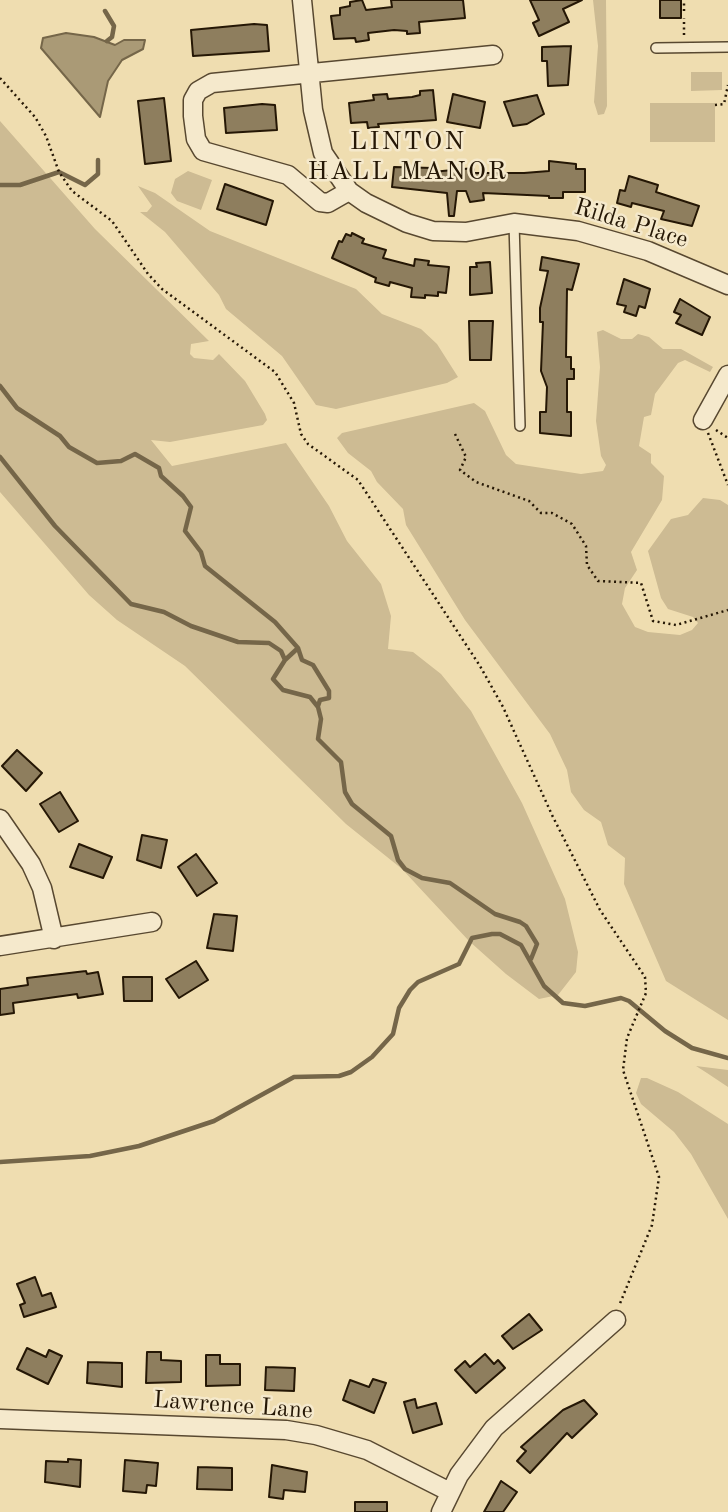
<!DOCTYPE html>
<style>
body{margin:0}
canvas{display:block;background:#efddb0}
</style>
<canvas width="728" height="1512"></canvas>
<script>
const g = document.querySelector('canvas').getContext('2d');
g.lineJoin = 'round';
function fill(path, color) { g.fillStyle = color; g.fill(path, 'evenodd'); }
const poly = rows => new Path2D(rows.map(r => 'M' + r).join(''));
function trace(path, color, width, dash) { g.strokeStyle = color; g.lineWidth = width; g.lineCap = dash ? 'butt' : 'round'; g.setLineDash(dash || []); g.stroke(path); }
function write(font, color, halo, rows, align = 'center') {
  g.font = font + ' "Old Standard TT",serif'; g.lineWidth = 5; g.setLineDash([]); g.textBaseline = 'middle'; g.strokeStyle = halo; g.fillStyle = color; for (const [text, x, y, turn = 0] of rows) {
    g.save(); g.translate(x, y); g.rotate((+turn || 0) * Math.PI / 180); g.textAlign = isNaN(turn) ? turn : align; if (halo) g.strokeText(text, 0, 0); g.fillText(text, 0, 0); g.restore();
  }
}
const green = poly([
 [593,0,606,0,607,106,604,114,598,115,594,102,598,46],
 [691,72,722,72,722,90,691,91],
 [650,103,715,103,715,142,650,142],
 [0,121,95,229,209,341,191,344,190,354,194,358,213,360,219,354,245,381,265,414,267,420,263,425,170,442,151,440,172,466,286,443,329,506,347,541,381,584,391,616,388,649,413,652,441,674,471,711,522,803,565,899,578,952,576,972,558,995,539,999,506,974,469,941,402,869,346,824,185,666,117,620,89,595,0,492],
 [188,171,212,180,201,210,177,201,171,193,175,179],
 [138,186,155,193,210,231,356,289,382,314,421,329,437,344,458,377,447,383,336,409,316,405,282,356,226,309,219,295,165,232,140,212,147,212,152,206],
 [603,330,621,339,632,339,638,334,649,337,663,349,681,349,713,367,710,372,685,360,678,363,655,394,651,415,644,417,639,446,651,454,651,463,664,476,662,500,631,552,637,570,625,588,622,604,635,627,648,632,680,635,692,630,698,623,693,617,668,609,661,598,648,551,671,519,688,515,703,498,720,500,728,505,728,1020,666,981,624,884,625,858,608,845,601,822,584,810,571,792,567,770,550,734,465,620,406,525,403,509,377,482,371,471,348,453,337,438,342,433,474,403,485,411,506,455,516,464,581,474,603,471,606,465,601,456,596,421,600,367,597,332],
 [696,1066,728,1070,728,1087,707,1073],
 [641,1078,647,1078,678,1092,728,1124,728,1219,691,1154,674,1132,641,1104,636,1093]
]);
const water = poly([
 [66,33,94,37,115,45,124,40,145,40,143,49,122,60,108,81,100,117,41,48,43,38,66,33]
]);
const stream = poly([
 [105,11,114,26,112,37,107,41],
 [0,185,20,185,59,172,85,185,98,174,98,160],
 [0,386,17,408,60,436,69,447,97,463,121,461,135,454,159,468,161,476,183,496,191,507,185,531,201,552,205,566,275,622,298,648,285,660],
 [0,457,55,526,131,604,164,612,191,626,238,642,269,643,281,651,285,660,273,679,283,690,310,697,318,707,321,719,318,739,341,762,345,792,352,804,391,836,398,860,405,869,422,878,450,883,495,914,520,922,526,926,537,944,531,959],
 [298,648,302,660,313,665,329,691,329,698,320,700,318,706],
 [0,1162,90,1156,139,1146,214,1121,294,1077,339,1076,351,1072,372,1057,393,1034,399,1008,410,990,418,982,459,964,472,938,492,934,500,934,521,945,544,986,563,1003,585,1006,621,998,629,1001,665,1031,692,1048,728,1058]
]);
const building = poly([
 [362,0,366,10,392,7,391,0,463,0,465,18,419,22,420,33,407,34,407,31,394,30,368,33,369,40,356,42,355,38,334,39,331,16,340,15,340,8,350,6,350,2,362,0],
 [530,0,582,0,563,9,569,22,539,36,533,23,539,20,530,0],
 [660,0,681,0,681,18,660,18,660,0],
 [254,24,267,25,269,51,193,56,191,30,254,24],
 [571,46,568,85,548,86,547,61,542,61,542,47,571,46],
 [433,90,436,120,378,124,379,127,368,128,367,122,351,123,349,103,374,100,373,95,387,94,388,99,412,97,420,95,420,91,433,90],
 [453,94,485,102,480,128,447,122,453,94],
 [537,95,544,114,527,124,513,126,504,102,537,95],
 [164,98,171,161,145,164,138,101,164,98],
 [262,104,275,105,277,130,226,133,224,108,262,104],
 [549,161,576,164,576,169,585,169,585,192,563,192,563,198,549,198,549,196,483,193,484,200,470,202,466,191,457,191,454,216,449,216,447,193,392,187,394,167,433,168,432,172,474,168,474,173,524,173,549,171,549,161],
 [629,176,658,185,656,192,699,206,692,226,661,219,664,211,632,203,631,207,617,203,620,190,625,191,629,176],
 [225,184,273,201,266,225,217,209,225,184],
 [352,233,364,239,362,243,386,250,383,258,414,266,415,259,429,261,428,265,449,267,446,293,438,292,438,296,425,295,425,298,411,297,412,288,390,282,389,286,375,282,376,278,332,258,339,241,342,242,346,234,351,236,352,233],
 [542,257,579,264,572,290,567,289,566,357,571,357,571,369,574,369,574,379,567,379,567,412,571,412,571,436,540,433,540,412,546,412,547,387,541,371,543,322,540,322,540,308,548,271,540,270,542,257],
 [490,262,492,293,470,295,470,267,477,267,476,263,490,262],
 [624,279,650,289,645,308,639,306,636,316,624,312,626,306,617,304,624,279],
 [680,299,710,317,702,335,676,323,681,315,674,312,680,299],
 [469,321,493,321,491,360,470,360,469,321],
 [17,750,42,773,26,791,2,766,17,750],
 [60,792,78,821,59,832,40,804,60,792],
 [142,835,167,840,161,868,137,860,142,835],
 [79,844,112,857,103,878,70,867,79,844],
 [196,854,217,883,197,896,178,867,196,854],
 [214,914,237,916,233,951,207,948,214,914],
 [196,961,208,980,179,998,166,979,196,961],
 [86,971,87,974,98,972,103,994,78,998,77,994,13,1003,14,1013,0,1015,0,989,28,985,27,978,86,971],
 [123,977,152,977,152,1001,124,1001,123,977],
 [35,1277,42,1296,51,1293,56,1307,24,1317,20,1305,25,1303,17,1284,35,1277],
 [529,1314,542,1330,513,1349,502,1336,529,1314],
 [27,1348,46,1357,49,1350,62,1356,48,1384,17,1369,27,1348],
 [147,1352,161,1352,161,1360,181,1361,181,1382,146,1383,147,1352],
 [485,1354,494,1364,498,1360,505,1368,476,1393,455,1370,465,1361,470,1367,485,1354],
 [206,1355,220,1355,220,1364,240,1364,240,1385,206,1386,206,1355],
 [88,1362,122,1363,122,1387,87,1383,88,1362],
 [266,1367,295,1368,294,1391,265,1390,266,1367],
 [373,1379,386,1383,374,1413,343,1400,350,1380,369,1387,373,1379],
 [415,1399,417,1408,436,1403,442,1424,413,1433,404,1402,415,1399],
 [584,1400,597,1414,572,1438,567,1433,530,1473,517,1461,526,1451,521,1447,563,1410,584,1400],
 [68,1459,81,1460,80,1487,45,1482,46,1461,68,1462,68,1459],
 [125,1460,158,1463,156,1486,147,1485,146,1493,123,1491,125,1460],
 [272,1465,307,1472,305,1492,284,1490,283,1499,269,1497,272,1465],
 [198,1467,232,1468,232,1490,197,1489,198,1467],
 [501,1481,517,1492,503,1512,484,1512,501,1481],
 [355,1502,387,1502,387,1512,355,1512,355,1502]
]);
const path = poly([
 [684,11,684,0],
 [684,35,684,18],
 [0,78,35,117,46,136,59,172,72,191,112,221,148,274,162,289,275,372,294,403,301,434,308,444,358,480,480,666,503,707,552,815,600,910,645,977,646,993,627,1038,623,1070,659,1177,652,1225,619,1306],
 [715,105,724,104,728,85],
 [716,430,728,438],
 [708,433,728,485],
 [455,434,466,457,460,470,476,482,529,501,541,513,552,513,572,524,586,546,587,565,598,581,641,583,653,621,676,625,728,610]
]);
const lane = poly([
 [656,48,728,47],
 [514,223,520,426]
]);
const street = poly([
 [302,0,313,110,323,153,349,191,366,203,407,223,433,231,466,232,514,223,578,231,648,251,728,285],
 [349,191,328,203,320,202,288,175,203,151,196,139,193,116,193,100,198,91,212,83,493,55],
 [703,420,728,375],
 [0,819,31,864,42,888,54,939],
 [0,946,152,922],
 [0,1419,286,1430,316,1435,367,1450,450,1492],
 [441,1512,459,1475,494,1428,616,1320]
]);
const streetNames = [
 ["Rilda Place",631,224,17],
 ["Lawrence Lane",233,1406,4]
];
const neighbourhoodNames = [
 ["LINTON",408,142],
 ["HALL MANOR",408,172]
];
fill(green, '#cdbb93');
fill(water, '#aa9a76');
trace(water, '#756649', 2);
trace(stream, '#756649', 4.5);
fill(building, '#8e7e5e');
trace(building, '#251705', 2);
trace(lane, '#584830', 12);
trace(street, '#584830', 21);
trace(path, '#251705', 2.5, [2, 3.5]);
trace(lane, '#f5e9cc', 9);
trace(street, '#f5e9cc', 18);
write('24px', '#251705', '#f5e9cc', streetNames);
g.letterSpacing = '2px';
write('26px', '#251705', '#f5e9cc', neighbourhoodNames);
g.letterSpacing = '0px';
</script>
